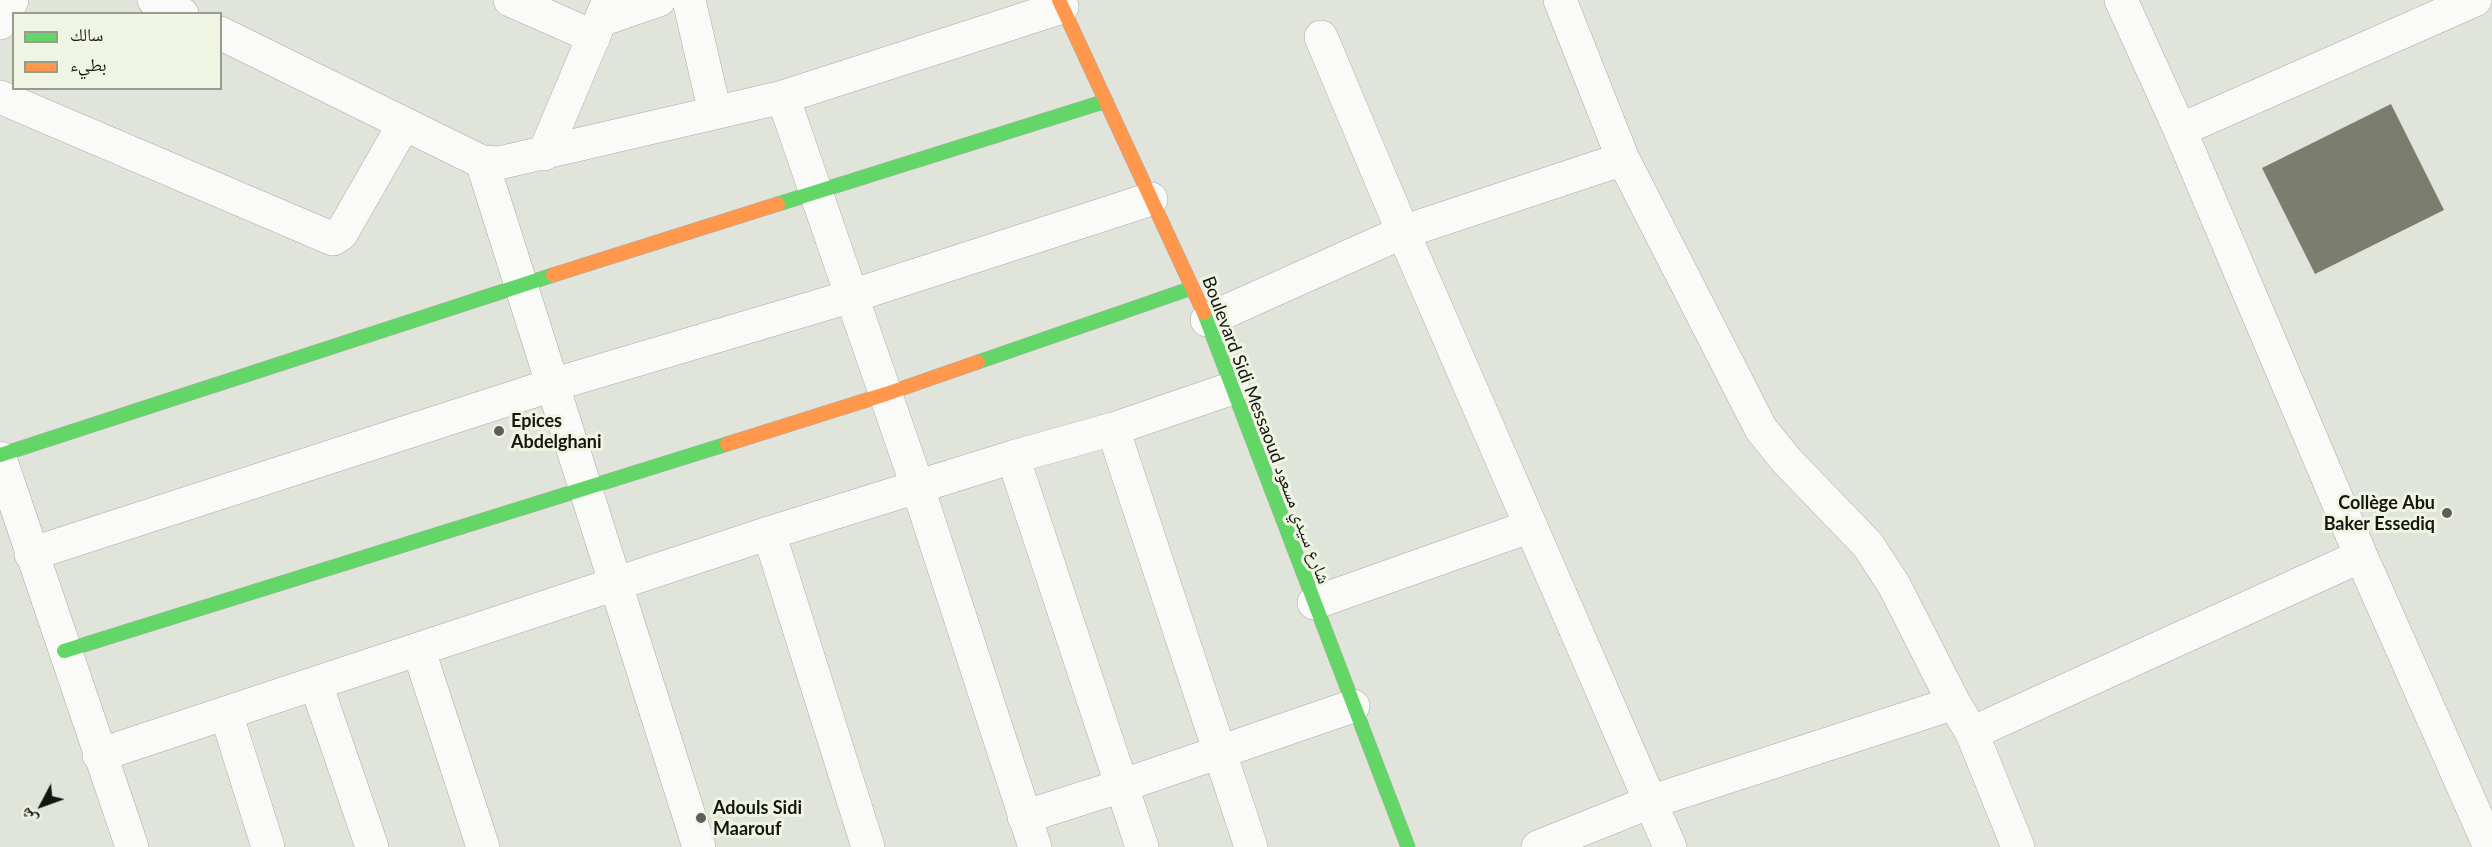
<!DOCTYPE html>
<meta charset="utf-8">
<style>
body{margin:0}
#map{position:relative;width:2492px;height:847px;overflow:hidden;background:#e1e4da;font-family:Lato,"Noto Naskh Arabic",sans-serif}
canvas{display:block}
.legend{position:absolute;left:12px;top:12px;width:210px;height:78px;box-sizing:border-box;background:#f0f5e3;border:2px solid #989c8f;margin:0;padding:8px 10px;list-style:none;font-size:18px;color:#141610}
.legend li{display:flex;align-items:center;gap:12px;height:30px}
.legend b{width:30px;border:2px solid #989c8f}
.north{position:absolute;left:12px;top:775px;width:60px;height:60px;-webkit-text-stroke:4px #f0f5e3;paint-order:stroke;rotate:229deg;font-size:16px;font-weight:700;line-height:24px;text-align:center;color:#141610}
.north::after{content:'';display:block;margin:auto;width:21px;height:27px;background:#141610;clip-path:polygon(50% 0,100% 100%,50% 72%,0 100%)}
</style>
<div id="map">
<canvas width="2492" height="847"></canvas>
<ul class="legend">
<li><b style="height:8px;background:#63d668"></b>سالك</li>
<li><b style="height:8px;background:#ff974d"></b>بطيء</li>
</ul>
<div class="north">ش</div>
</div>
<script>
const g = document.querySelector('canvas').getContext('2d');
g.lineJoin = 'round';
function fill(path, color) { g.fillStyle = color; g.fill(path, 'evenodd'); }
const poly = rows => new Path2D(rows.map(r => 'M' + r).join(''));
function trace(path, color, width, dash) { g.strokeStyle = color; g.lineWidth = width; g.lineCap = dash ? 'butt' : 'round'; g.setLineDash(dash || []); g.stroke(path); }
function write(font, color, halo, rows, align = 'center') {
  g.font = font + ' Lato,"Noto Naskh Arabic",sans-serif'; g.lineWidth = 6; g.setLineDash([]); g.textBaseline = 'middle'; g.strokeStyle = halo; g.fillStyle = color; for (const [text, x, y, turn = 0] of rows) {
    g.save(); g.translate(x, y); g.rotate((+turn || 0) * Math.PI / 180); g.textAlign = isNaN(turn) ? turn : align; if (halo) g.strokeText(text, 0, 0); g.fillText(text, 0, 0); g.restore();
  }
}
const building = poly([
 [2391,104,2444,210,2315,274,2262,168]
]);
const street = poly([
 [154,0,182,14],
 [510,0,594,37],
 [689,0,715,113],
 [1560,0,1623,159,1761,429,1787,461,1868,545,1894,585,1954,703,1972,733,2018,847],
 [2121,0,2180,130,2361,556,2490,847],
 [601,20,659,0],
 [0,23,12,0],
 [220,33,482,162,499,163,783,97,1062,7],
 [1321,37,1403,232,1670,847],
 [0,97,333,239,341,234,404,124],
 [783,97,918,488,1035,847],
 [2180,130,2475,0],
 [544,154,609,0],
 [482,162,699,847],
 [1207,320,1403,232,1623,159],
 [1113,429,1233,388],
 [1013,457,1142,847],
 [0,458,132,847],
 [31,554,552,385,852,296,1151,199],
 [1314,603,1531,526],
 [419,651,483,847],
 [316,684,372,847],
 [226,713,268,847],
 [1972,733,2361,556],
 [99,755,769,533],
 [1024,817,1121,786,1353,706],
 [868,847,769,533,1013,457,1113,429,1251,847],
 [1538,847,1650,802,1954,703]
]);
const fast = poly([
 [778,204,1106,101],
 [1204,313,1408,847],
 [978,362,1192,288],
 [0,455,553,275],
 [64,651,727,444]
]);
const slow = poly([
 [1059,0,1204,313],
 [553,275,778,204],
 [727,444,886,394,978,362]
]);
const markers = [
 [499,431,6,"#5c5e57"],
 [2447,513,6,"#5c5e57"],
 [701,818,6,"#5c5e57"]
];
const poiNames = [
 ["Epices",511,421],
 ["Abdelghani",511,442],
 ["Collège Abu",2435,503,"right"],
 ["Baker Essediq",2435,524,"right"],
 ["Adouls Sidi",713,808],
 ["Maarouf",713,829]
];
const streetNames = [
 ["Boulevard Sidi Messaoud شارع سيدي مسعود",1266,430,69]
];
fill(building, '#7b7e6f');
trace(street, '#a9aba4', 34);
trace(fast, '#a9aba4', 15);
trace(slow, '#a9aba4', 15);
trace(street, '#fafbf9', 33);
trace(fast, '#63d668', 14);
trace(slow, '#ff974d', 14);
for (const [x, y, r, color] of markers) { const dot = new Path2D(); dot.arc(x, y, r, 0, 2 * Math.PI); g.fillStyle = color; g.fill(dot); trace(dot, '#f0f5e3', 2); }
write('bold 18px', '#141610', '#f0f5e3', poiNames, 'left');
write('18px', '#141610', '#f0f5e3', streetNames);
</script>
